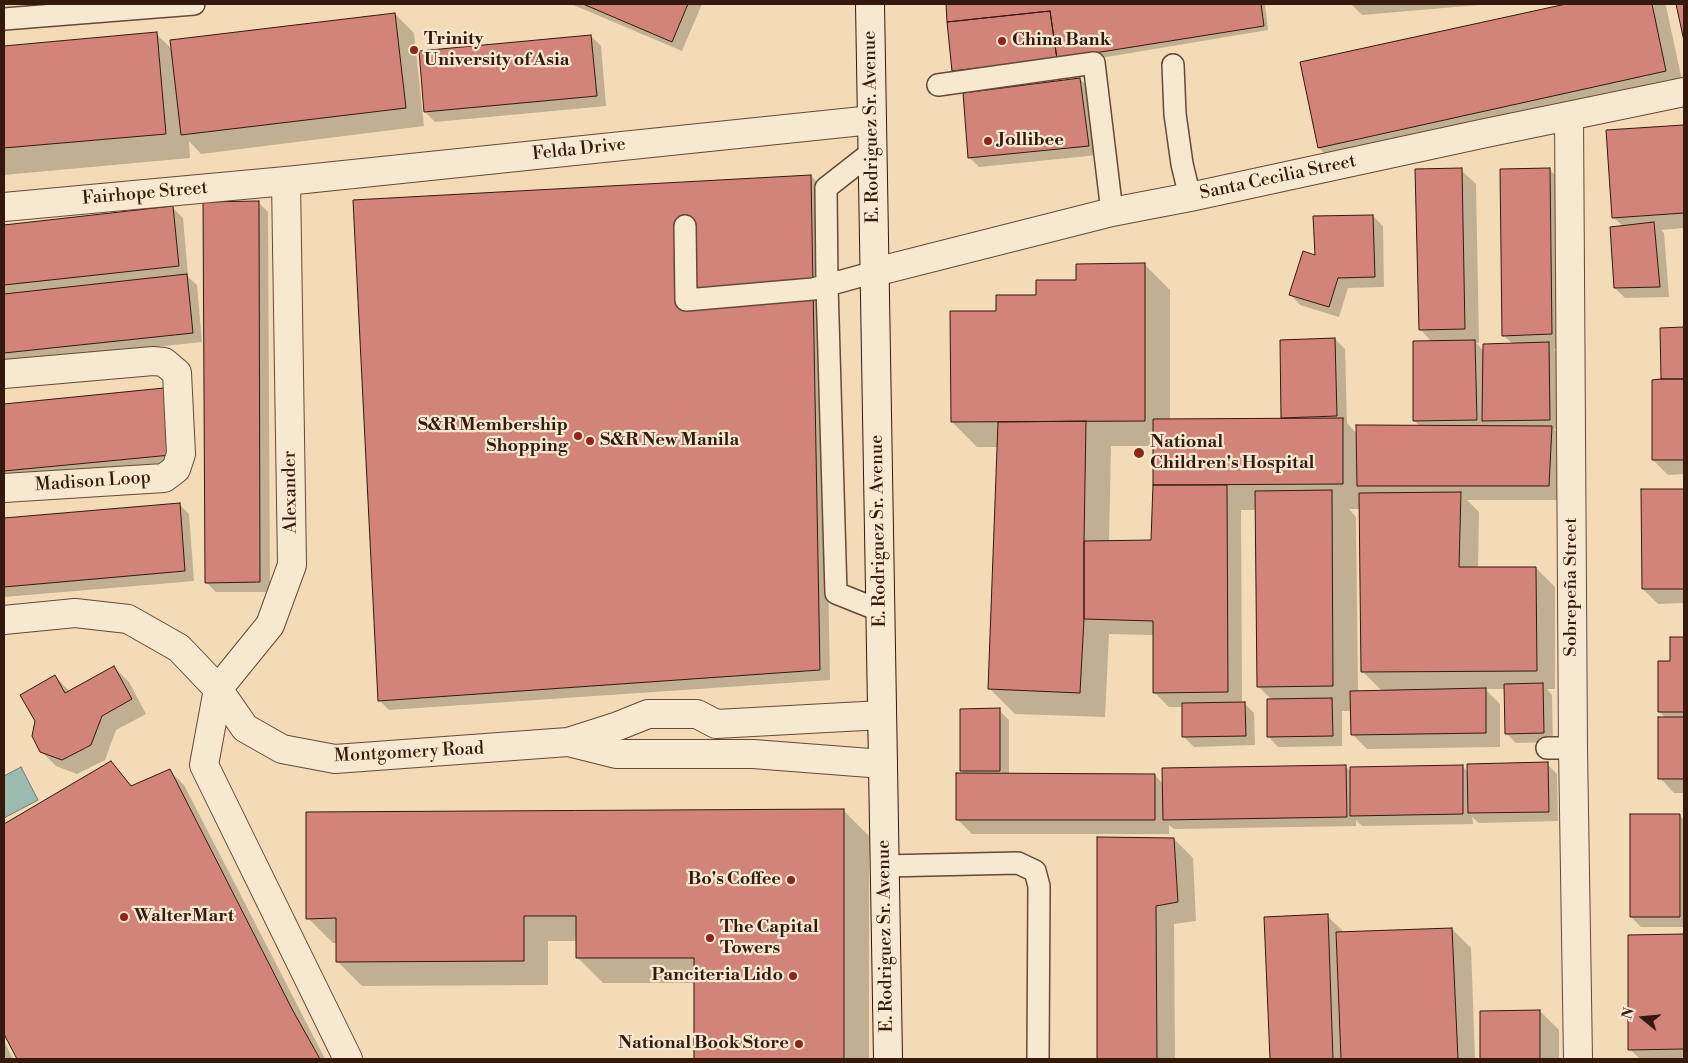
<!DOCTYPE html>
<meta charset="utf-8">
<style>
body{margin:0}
#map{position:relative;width:1688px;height:1063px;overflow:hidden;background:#f2dbb6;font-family:"Libre Bodoni",serif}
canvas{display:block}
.frame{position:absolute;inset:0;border:5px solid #34190d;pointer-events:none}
.north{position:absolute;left:1618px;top:993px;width:50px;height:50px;-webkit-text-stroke:4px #f7e8d0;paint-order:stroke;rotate:287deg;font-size:14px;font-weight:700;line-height:20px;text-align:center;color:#34190d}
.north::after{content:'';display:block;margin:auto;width:18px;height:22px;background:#34190d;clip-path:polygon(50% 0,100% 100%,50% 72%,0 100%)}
</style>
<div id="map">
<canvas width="1688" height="1063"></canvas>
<div class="frame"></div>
<div class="north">N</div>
</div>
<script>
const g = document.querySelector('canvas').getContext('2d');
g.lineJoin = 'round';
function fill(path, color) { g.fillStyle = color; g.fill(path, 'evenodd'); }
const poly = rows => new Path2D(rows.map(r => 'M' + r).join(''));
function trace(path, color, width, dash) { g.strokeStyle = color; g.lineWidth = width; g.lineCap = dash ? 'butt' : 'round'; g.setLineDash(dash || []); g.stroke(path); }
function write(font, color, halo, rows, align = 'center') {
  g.font = font + ' "Libre Bodoni",serif'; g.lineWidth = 4.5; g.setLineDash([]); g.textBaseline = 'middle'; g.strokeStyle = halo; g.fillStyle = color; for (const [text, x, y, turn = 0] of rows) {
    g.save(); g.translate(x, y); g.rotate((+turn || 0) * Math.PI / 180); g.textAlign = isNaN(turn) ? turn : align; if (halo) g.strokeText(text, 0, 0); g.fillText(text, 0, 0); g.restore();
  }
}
const water = poly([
 [21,767,38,800,4,818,4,776,21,767]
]);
const shadow = poly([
 [571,4,702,4,682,51],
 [947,4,1265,4,1268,30,963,81,953,71],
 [1351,4,1490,4,1362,15],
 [1571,4,1664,4,1666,6,1684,90,1338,166,1319,148,1301,63],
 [395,14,414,33,424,126,201,154,189,141,190,158,4,175,4,47,156,34,172,49],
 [591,36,601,46,606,106,435,122,425,112],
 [1080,79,1090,89,1098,155,979,167,969,157],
 [1684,126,1684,228,1661,230,1664,233,1669,297,1625,298,1615,288,1623,226,1613,217,1608,131],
 [1549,169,1564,184,1566,349,1554,349,1558,353,1559,429,1554,429,1566,442,1563,500,1467,500,1479,512,1478,568,1536,568,1555,587,1555,689,1547,689,1552,695,1553,742,1516,743,1506,733,1505,689,1485,689,1500,704,1500,747,1367,749,1352,734,1352,711,1342,711,1342,746,1278,747,1269,737,1272,700,1258,686,1257,510,1241,510,1242,703,1244,703,1254,713,1255,745,1194,747,1184,737,1183,707,1169,707,1154,692,1155,635,1109,634,1105,717,1015,714,990,689,998,447,977,447,952,422,997,312,1077,281,1144,264,1170,290,1170,421,1285,420,1283,417,1335,339,1345,349,1347,423,1357,434,1420,427,1414,420,1432,342,1420,329,1461,170,1476,184,1479,343,1476,343,1484,351,1513,344,1503,335],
 [1111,446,1155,446,1153,541,1109,542],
 [1349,509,1360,509,1362,671,1383,692,1358,692,1356,517],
 [811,176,821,186,830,680,389,710,379,700],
 [258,202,268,212,270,592,216,592,206,582],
 [173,208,183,218,188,275,187,276,197,285,202,342,4,363,4,226],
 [1373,216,1383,226,1384,287,1348,288,1339,317,1300,305,1291,295,1316,256],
 [1684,328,1684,474,1668,475,1653,460,1664,381,1661,329],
 [164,389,180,465,4,482,4,405],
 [1684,490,1684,603,1658,604,1643,589,1643,491],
 [179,504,189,514,194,581,4,597,4,519],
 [1672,638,1684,638,1684,793,1674,793,1660,778,1666,718,1659,712,1671,662],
 [114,667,129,682,146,714,116,730,105,760,77,774,56,766,41,751,55,676,69,691],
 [999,710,1009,720,1009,775,1155,775,1163,784,1345,766,1351,772,1462,766,1468,772,1547,764,1557,774,1558,821,1479,823,1472,817,1473,824,1362,826,1356,820,1356,826,1174,829,1169,825,1169,834,972,834,957,819,965,775,961,771],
 [111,762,133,787,169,770,184,785,325,1059,19,1059,4,1031,4,826],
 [843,810,869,836,869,1059,696,1059,695,983,603,983,578,958,578,941,548,941,548,985,362,986,337,961,337,943,333,943,308,918],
 [1680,816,1684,820,1684,927,1641,927,1631,917],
 [1098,838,1174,839,1193,858,1196,921,1174,924,1175,1059,1099,1059],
 [1327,916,1342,930,1342,933,1452,929,1471,948,1475,1059,1271,1059,1265,918],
 [1629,936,1684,936,1684,1059,1640,1059,1630,1049],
 [1540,1011,1559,1030,1559,1059,1482,1059,1481,1012],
 [4,1041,13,1059,4,1059]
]);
const building = poly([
 [583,4,688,4,672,42,583,4],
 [946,4,1261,4,1264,26,1057,59,1050,11,947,22,946,4],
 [1566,4,1652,4,1666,71,1318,148,1300,62,1566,4],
 [1676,4,1684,4,1684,41,1676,4],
 [1050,11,1057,59,952,71,947,22,1050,11],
 [395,13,406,108,181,135,170,40,395,13],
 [157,32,166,134,4,148,4,46,157,32],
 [591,35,597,96,424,112,419,51,591,35],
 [1080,78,1089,146,968,158,963,93,1080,78],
 [1684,125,1684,213,1612,218,1606,130,1684,125],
 [1462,168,1465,329,1419,330,1415,169,1462,168],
 [1550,168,1552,334,1502,336,1500,169,1550,168],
 [811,175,820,670,378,701,353,200,811,175],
 [259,201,260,582,205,583,203,202,259,201],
 [173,206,179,266,4,285,4,225,173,206],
 [1373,215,1375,277,1338,278,1329,307,1289,295,1303,251,1315,255,1313,216,1373,215],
 [1654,222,1660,287,1614,288,1610,227,1654,222],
 [1145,263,1145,421,951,422,950,311,996,311,996,295,1036,295,1036,280,1076,280,1076,264,1145,263],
 [187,274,193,333,4,353,4,294,187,274],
 [1684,327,1684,379,1661,379,1660,328,1684,327],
 [1335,338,1337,416,1281,418,1280,340,1335,338],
 [1475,340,1477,420,1413,421,1413,341,1475,340],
 [1549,342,1550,420,1482,421,1483,344,1549,342],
 [1661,379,1684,379,1684,460,1652,460,1652,380,1661,379],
 [164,388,171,455,4,471,4,404,164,388],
 [1343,418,1343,484,1153,485,1153,419,1343,418],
 [1086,421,1084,541,1084,619,1080,693,988,689,998,422,1086,421],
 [1356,425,1552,426,1549,486,1357,486,1356,425],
 [1153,485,1227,485,1228,692,1153,693,1153,621,1084,619,1084,541,1151,540,1153,485],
 [1641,489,1684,489,1684,589,1642,589,1641,489],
 [1332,490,1333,686,1257,687,1255,491,1332,490],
 [1461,492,1459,567,1536,567,1537,671,1361,672,1359,493,1461,492],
 [180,503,185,571,4,587,4,518,180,503],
 [1670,637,1684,637,1684,712,1658,712,1658,661,1670,661,1670,637],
 [114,666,132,699,102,716,91,745,62,760,40,752,32,736,35,721,20,695,55,675,65,693,114,666],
 [1543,683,1544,733,1505,734,1504,684,1543,683],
 [1486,688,1486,733,1351,735,1350,691,1486,688],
 [1332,698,1333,736,1267,737,1267,699,1332,698],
 [1245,702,1246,736,1182,737,1182,703,1245,702],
 [1000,708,1000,771,960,771,960,709,1000,708],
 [1658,717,1684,717,1684,779,1658,779,1658,717],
 [111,761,131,786,170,769,292,1009,320,1059,17,1059,4,1034,4,824,111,761],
 [1548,762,1549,812,1468,813,1467,764,1548,762],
 [1346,765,1347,817,1163,820,1162,768,1346,765],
 [1463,765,1463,814,1350,816,1350,767,1463,765],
 [956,773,1155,774,1155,820,956,820,956,773],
 [844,809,844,1059,694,1059,694,958,576,958,576,916,524,916,524,961,336,962,336,918,306,919,306,812,844,809],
 [1630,814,1680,814,1680,917,1630,917,1630,814],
 [1097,837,1174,838,1178,902,1156,906,1157,1059,1097,1059,1097,837],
 [1328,914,1333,1059,1270,1059,1264,917,1328,914],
 [1452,928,1458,1059,1341,1059,1336,932,1452,928],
 [1684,934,1684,1049,1628,1050,1628,935,1684,934],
 [1540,1010,1540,1059,1480,1059,1480,1011,1540,1010]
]);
const lane = poly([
 [4,19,194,4],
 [1173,65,1175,114,1182,164,1190,197],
 [938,85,1094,63,1112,212],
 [872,152,826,188,827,285,836,593,881,611],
 [685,226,686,300,813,289,875,272],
 [1547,748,1573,748],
 [885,866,1018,863,1035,871,1039,886,1038,1059]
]);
const street = poly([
 [1569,116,1573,748,1578,1059],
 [286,181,292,565,270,625,218,689,204,765,348,1059],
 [4,207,286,181,872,120],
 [875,272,1112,212,1190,197,1481,134,1684,92],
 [4,374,153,361,164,362,177,373,181,454,176,469,164,478,4,488],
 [4,620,75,613,128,619,179,648,218,689,245,728,282,749,335,759,568,742,618,726,648,714,697,714,716,724,882,715],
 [568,742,616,754,753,754,883,764]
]);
const secondary = poly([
 [870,4,888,1059]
]);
const markers = [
 [1002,41,5,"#8f2418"],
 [414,50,5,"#8f2418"],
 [988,141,5,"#8f2418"],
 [578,436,5,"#8f2418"],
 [590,441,5,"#8f2418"],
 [1139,453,6,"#8f2418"],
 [791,880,5,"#8f2418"],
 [124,917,5,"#8f2418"],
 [710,938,5,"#8f2418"],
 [793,976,5,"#8f2418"],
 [799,1044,5,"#8f2418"]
];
const poiNames = [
 ["Trinity",424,40],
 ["University of Asia",424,61],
 ["China Bank",1012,41],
 ["Jollibee",998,141],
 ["S&R Membership",568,426,"right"],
 ["Shopping",568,447,"right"],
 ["S&R New Manila",600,441],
 ["National",1150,443],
 ["Children's Hospital",1150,464],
 ["Bo's Coffee",781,880,"right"],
 ["WalterMart",134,917],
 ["The Capital",720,928],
 ["Towers",720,949],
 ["Panciteria Lido",783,976,"right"],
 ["National Book Store",789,1044,"right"]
];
const streetNames = [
 ["E. Rodriguez Sr. Avenue",872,127,-91],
 ["Felda Drive",579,150,-6],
 ["Santa Cecilia Street",1278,178,-12],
 ["Fairhope Street",145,194,-5],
 ["Madison Loop",93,482,-4],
 ["Alexander",291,492,-91],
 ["E. Rodriguez Sr. Avenue",879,531,-91],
 ["Sobrepeña Street",1572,587,-90],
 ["Montgomery Road",409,753,-3],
 ["E. Rodriguez Sr. Avenue",886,936,-91]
];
fill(water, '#9bbbb1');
trace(water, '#727a6f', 1);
fill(shadow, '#0003');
fill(building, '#d28479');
trace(building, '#34190d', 1);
trace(lane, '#644a37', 24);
trace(street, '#644a37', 30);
trace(secondary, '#34190d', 30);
trace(lane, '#f7e8d0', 21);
trace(street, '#f7e8d0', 28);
trace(secondary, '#f7e8d0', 28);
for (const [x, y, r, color] of markers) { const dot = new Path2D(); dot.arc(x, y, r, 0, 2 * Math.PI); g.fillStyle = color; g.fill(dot); trace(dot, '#f7e8d0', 2); }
write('bold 18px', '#34190d', '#f7e8d0', poiNames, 'left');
write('18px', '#34190d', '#f7e8d0', streetNames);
</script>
